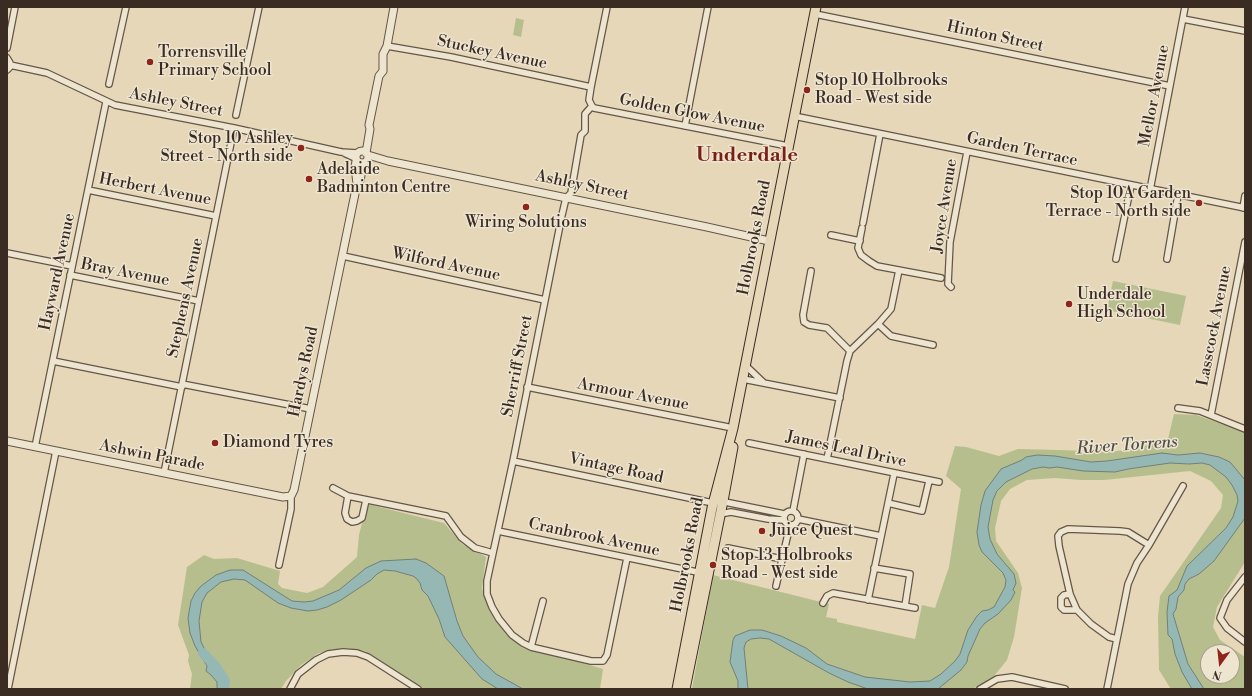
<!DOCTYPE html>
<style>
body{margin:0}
#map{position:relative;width:1252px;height:696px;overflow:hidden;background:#e5d7b8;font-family:"Libre Bodoni",serif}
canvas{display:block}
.frame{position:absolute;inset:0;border:8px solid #3a2b23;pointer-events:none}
.north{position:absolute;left:1200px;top:644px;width:40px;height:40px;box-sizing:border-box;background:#eee5d1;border:1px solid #a69b8b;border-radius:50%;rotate:195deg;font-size:11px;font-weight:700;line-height:16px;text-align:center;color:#3a2b23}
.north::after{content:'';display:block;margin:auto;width:14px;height:18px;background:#8f2418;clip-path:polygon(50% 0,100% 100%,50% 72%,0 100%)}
</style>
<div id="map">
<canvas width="1252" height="696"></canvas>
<div class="frame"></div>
<div class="north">N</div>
</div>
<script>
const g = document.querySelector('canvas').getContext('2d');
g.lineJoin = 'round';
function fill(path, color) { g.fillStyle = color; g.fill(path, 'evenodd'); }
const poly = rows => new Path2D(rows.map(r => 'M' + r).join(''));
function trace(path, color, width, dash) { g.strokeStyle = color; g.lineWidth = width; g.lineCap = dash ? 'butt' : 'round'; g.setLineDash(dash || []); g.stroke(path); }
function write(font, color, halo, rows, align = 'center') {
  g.font = font + ' "Libre Bodoni",serif'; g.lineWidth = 3; g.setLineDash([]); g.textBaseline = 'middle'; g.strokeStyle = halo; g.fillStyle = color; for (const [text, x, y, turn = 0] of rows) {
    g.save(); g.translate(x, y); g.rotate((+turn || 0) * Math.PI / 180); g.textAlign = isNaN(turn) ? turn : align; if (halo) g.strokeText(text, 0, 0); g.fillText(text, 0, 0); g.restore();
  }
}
const green = poly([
 [516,18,524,20,521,37,513,35],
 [1113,281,1186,296,1180,325,1107,310],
 [1174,414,1196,415,1245,432,1245,562,1217,607,1213,627,1220,640,1245,657,1245,689,1171,689,1159,670,1158,617,1160,596,1221,508,1223,495,1211,481,1190,471,1104,480,1081,480,1055,478,1027,480,1010,489,1001,501,995,528,996,541,1018,573,1022,588,1014,637,1007,660,994,676,973,689,692,689,713,575,829,604,826,617,837,619,837,622,915,639,922,605,935,608,949,567,961,489,946,476,955,446,966,447,999,456,1018,449,1060,450,1109,452,1134,449,1168,439],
 [1208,652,1232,652,1232,676,1208,676],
 [367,504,444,523,462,544,486,557,482,588,486,602,494,617,506,634,519,644,539,653,570,659,603,669,600,689,424,689,372,657,365,651,343,648,319,653,301,665,286,681,281,689,190,689,192,674,188,661,189,655,178,625,187,567,204,555,214,559,237,558,280,571,278,584,282,588,307,593,323,587,357,557,359,535]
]);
const water = poly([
 [1162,453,1178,455,1200,453,1219,457,1230,462,1245,480,1245,518,1214,561,1199,574,1189,579,1185,584,1184,590,1178,597,1176,609,1173,614,1188,664,1204,689,1192,689,1182,672,1175,654,1172,639,1168,635,1167,612,1169,596,1177,590,1187,566,1226,528,1233,517,1238,501,1237,495,1232,485,1226,477,1210,465,1202,463,1189,464,1170,463,1128,469,1115,472,1083,471,1057,467,1049,468,1043,467,1032,469,1006,482,997,491,993,500,988,527,990,539,997,554,1014,574,1016,583,1013,590,1015,592,1011,600,998,614,985,623,980,629,968,656,967,662,961,670,938,689,868,689,848,682,829,673,769,639,760,638,751,639,746,642,744,648,748,689,738,689,738,681,730,662,733,640,735,636,750,630,762,630,781,636,806,648,827,664,865,677,910,682,930,681,941,674,955,661,960,654,968,630,977,616,982,611,988,610,994,607,1005,587,1006,580,1003,573,982,552,979,545,977,532,981,505,985,491,1001,469,1022,460,1026,457,1037,455,1055,456,1091,462,1107,461,1162,453],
 [416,559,426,563,444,576,457,621,463,636,478,657,496,674,523,689,498,689,482,679,445,637,439,619,428,596,422,590,420,583,416,578,413,576,395,571,384,570,377,574,371,580,341,600,327,607,317,610,308,611,291,608,278,603,245,580,234,579,221,582,207,593,202,602,199,621,201,642,213,666,226,684,228,689,217,689,217,682,211,675,206,671,207,666,195,646,190,633,188,618,191,601,195,593,201,586,216,575,230,570,243,570,292,601,304,602,313,601,339,590,366,568,381,561,416,559]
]);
const river = poly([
 [203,653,216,667,225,681,224,689]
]);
const minor = poly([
 [815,14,1170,86],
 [1183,19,1245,31],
 [387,46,451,57,591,87],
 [7,48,15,7],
 [7,58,10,63,10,67,7,70],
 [10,65,47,73,115,105,234,128,341,152,357,153],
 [109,84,126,7],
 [592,106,585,114,585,131,581,135,571,193,566,198,562,215,513,461,493,553,487,581,487,594,492,607,499,619,512,635,523,643,531,647,591,661,603,661,607,655,627,558],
 [592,106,594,108,788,146],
 [592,106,589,100,591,87,607,7],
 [236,115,259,7],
 [794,116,1245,208],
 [685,126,708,7],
 [342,152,355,158],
 [88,190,216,216],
 [1150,190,1185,7],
 [1243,208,1245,196],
 [863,223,880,134],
 [862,228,858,248,861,255,869,261,877,266,941,278],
 [831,235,860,241],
 [7,253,72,266],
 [343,256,545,300],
 [1116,259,1131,185],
 [1167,259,1178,195],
 [811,271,803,315,804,322,809,325,827,328,850,351],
 [70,275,199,301],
 [951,287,948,284,950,242,967,152],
 [878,324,891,336,933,345],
 [53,361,182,387],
 [745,365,764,383],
 [743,379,840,398],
 [182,384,311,409],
 [527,387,733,428],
 [1178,408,1200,411,1245,429],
 [1211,415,1245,242],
 [749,443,939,482],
 [35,447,106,102],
 [827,459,847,361,850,351,878,324,891,309,899,270],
 [513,461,713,503],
 [164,473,234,128],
 [333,488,348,496,446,516,461,537,475,548,493,553],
 [348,496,345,513,347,519,352,522,357,521,362,518,366,500],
 [720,501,784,514],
 [888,503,922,511,929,481],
 '784 518a7 7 0 1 1 14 0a7 7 0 1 1-14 0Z',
 [793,511,804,454],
 [720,514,731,512,768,519,783,520],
 [798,519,881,536],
 [498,531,702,573],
 [728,548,782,559],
 [279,565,291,509,291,496],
 [874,568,910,574,905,606],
 [1245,577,1227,600,1220,618,1227,628,1245,642],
 [776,586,790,525],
 [1070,594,1064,595,1061,598,1061,607,1064,610,1077,610],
 [868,600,894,474],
 [823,603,827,596,833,593,915,608],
 [1117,639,1109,637,1091,624,1077,610,1070,594,1059,546,1058,536,1061,532,1068,529,1120,531,1128,532,1149,545],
 [531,647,543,601],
 [8,689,56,451],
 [290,689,298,674,316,660,328,654,343,652,357,653,368,657,418,689],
 [980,689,997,679,1012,677,1065,689],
 [1107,689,1128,584,1137,563,1149,545,1183,486]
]);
const tertiary = poly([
 '356 157a6 6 0 1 1 12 0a6 6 0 1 1-12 0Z',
 [366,153,370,129,369,125,379,76,383,71,383,54,387,46,394,7],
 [368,155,388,161,707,227,769,241],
 [356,161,355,167,357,184],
 [7,441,283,497,291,496,294,490,357,184,360,181,363,164]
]);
const primary = poly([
 [677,689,712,508,733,428,816,7],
 [685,689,723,501,733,447]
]);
const markers = [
 [150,62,4,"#8f2418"],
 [807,90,4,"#8f2418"],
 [301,148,4,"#8f2418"],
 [309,179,4,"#8f2418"],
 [1199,203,4,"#8f2418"],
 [526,207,4,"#8f2418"],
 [1069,304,4,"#8f2418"],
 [215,443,4,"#8f2418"],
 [762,531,4,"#8f2418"],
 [713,565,4,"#8f2418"]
];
const streetNames = [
 ["Hinton Street",995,37,12],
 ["Stuckey Avenue",492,53,12],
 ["Mellor Avenue",1155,96,-79],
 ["Ashley Street",176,103,11],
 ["Golden Glow Avenue",692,114,11],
 ["Garden Terrace",1022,150,12],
 ["Ashley Street",582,186,12],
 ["Herbert Avenue",155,190,11],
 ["Joyce Avenue",945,206,-81],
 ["Holbrooks Road",755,238,-79],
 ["Wilford Avenue",446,265,12],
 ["Hayward Avenue",58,272,-78],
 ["Bray Avenue",125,273,11],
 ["Stephens Avenue",186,298,-78],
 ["Lasscock Avenue",1215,326,-79],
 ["Sherriff Street",518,366,-79],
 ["Hardys Road",304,372,-78],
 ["Armour Avenue",633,395,11],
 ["James Leal Drive",846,450,12],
 ["Ashwin Parade",152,456,11],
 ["Vintage Road",616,469,12],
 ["Cranbrook Avenue",594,538,12],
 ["Holbrooks Road",688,555,-79]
];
const poiNames = [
 ["Torrensville",158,53],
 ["Primary School",158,71],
 ["Stop 10 Holbrooks",815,81],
 ["Road - West side",815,99],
 ["Stop 10 Ashley",293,139,"right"],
 ["Street - North side",293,157,"right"],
 ["Adelaide",317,170],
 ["Badminton Centre",317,188],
 ["Stop 10A Garden",1191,194,"right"],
 ["Terrace - North side",1191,212,"right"],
 ["Wiring Solutions",526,223,"center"],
 ["Underdale",1077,295],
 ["High School",1077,313],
 ["Diamond Tyres",223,443],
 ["Juice Quest",770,531],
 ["Stop 13 Holbrooks",721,556],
 ["Road - West side",721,574]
];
const waterNames = [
 ["River Torrens",1127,446,-4]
];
const districtNames = [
 ["Underdale",747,156]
];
fill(green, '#b7be8d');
fill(water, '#96b8b4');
trace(water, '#71807a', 1);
trace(river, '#96b8b4', 10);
trace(minor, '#655648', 8);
trace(tertiary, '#655648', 9);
trace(primary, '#3a2b23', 11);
trace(minor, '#eee5d1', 5.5);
trace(tertiary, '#eee5d1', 7);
trace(primary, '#e5d7b8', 9);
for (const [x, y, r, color] of markers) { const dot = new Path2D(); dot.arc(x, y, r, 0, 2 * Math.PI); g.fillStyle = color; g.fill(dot); trace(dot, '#eee5d1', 1.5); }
write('16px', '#3a2b23', '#eee5d1', streetNames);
write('16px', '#3a2b23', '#eee5d1', poiNames, 'left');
write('italic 17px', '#514e47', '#eee5d1', waterNames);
write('bold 20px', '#7a1f14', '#eee5d1', districtNames);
</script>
